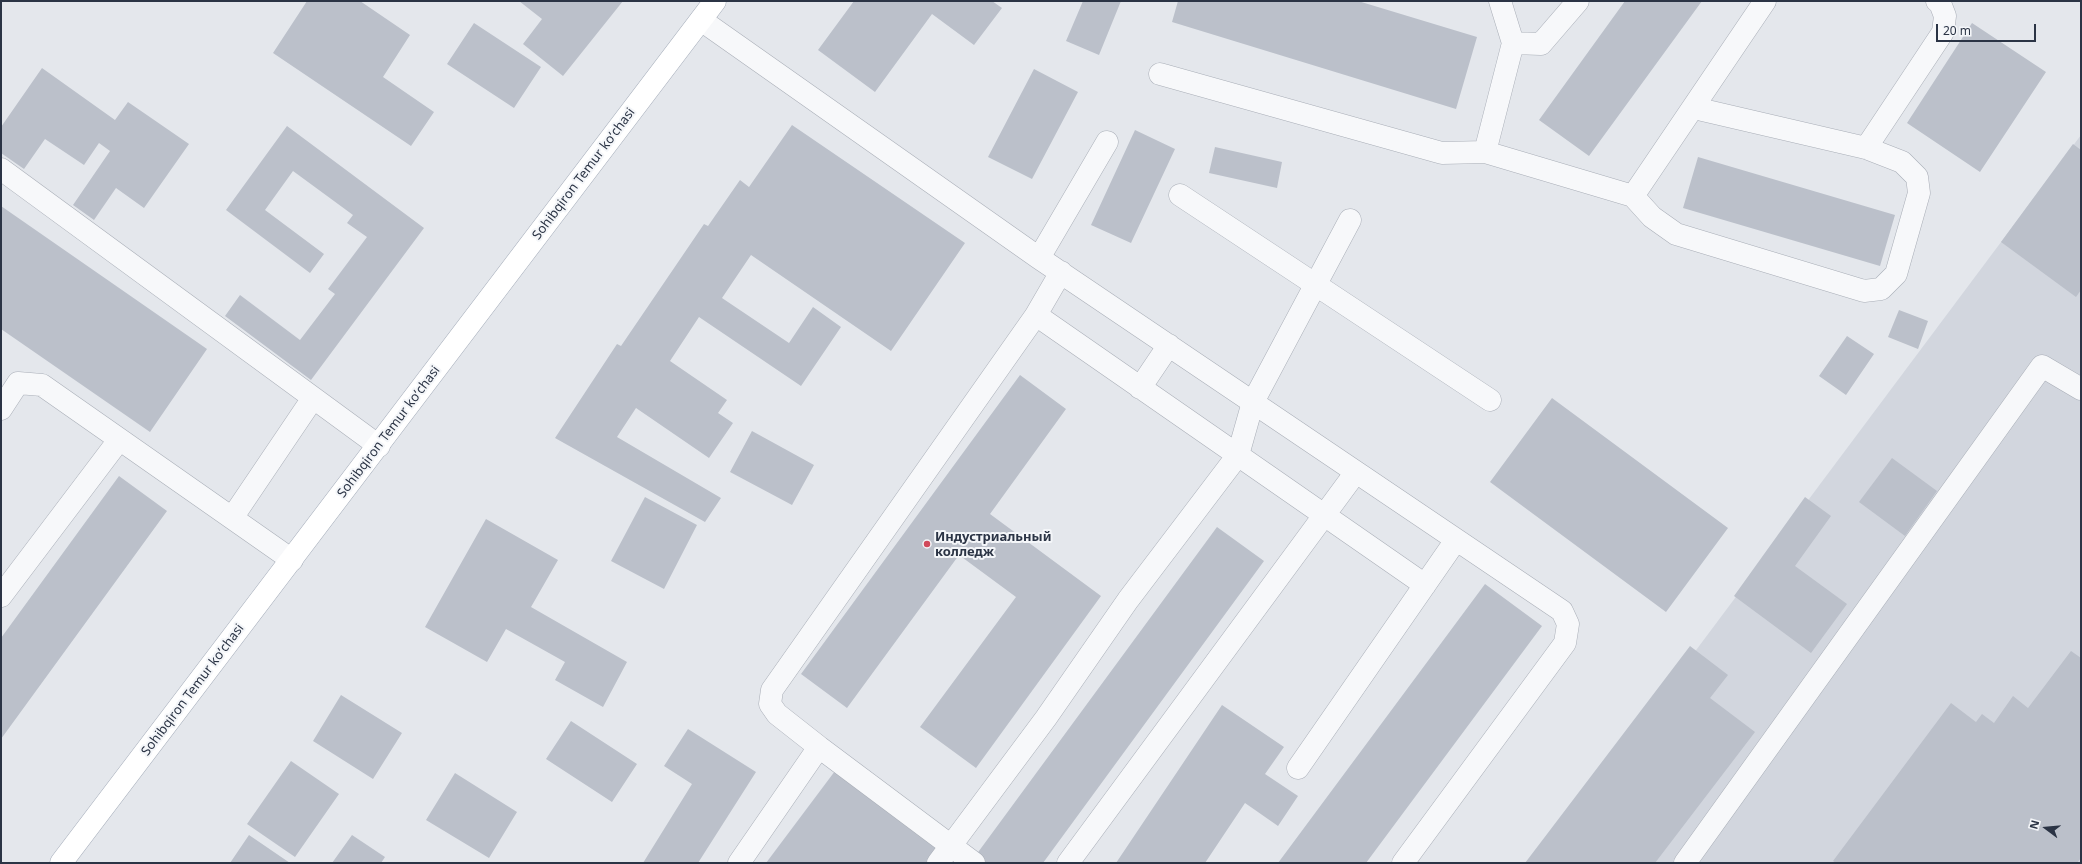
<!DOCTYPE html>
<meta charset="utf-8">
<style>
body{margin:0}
#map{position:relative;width:2082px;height:864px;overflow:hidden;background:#e4e7ec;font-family:"Noto Sans",sans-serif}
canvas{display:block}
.frame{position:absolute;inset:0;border:2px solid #2b3445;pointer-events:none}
.north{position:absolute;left:2026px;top:808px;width:40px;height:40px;-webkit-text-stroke:3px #f4f6f9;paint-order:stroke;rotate:286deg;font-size:11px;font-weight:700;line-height:16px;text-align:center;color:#2b3445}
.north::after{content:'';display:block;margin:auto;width:14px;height:18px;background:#2b3445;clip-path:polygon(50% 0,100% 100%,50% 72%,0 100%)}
.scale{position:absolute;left:1936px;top:24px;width:100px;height:18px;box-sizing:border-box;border:2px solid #2b3445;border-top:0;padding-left:5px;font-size:12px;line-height:14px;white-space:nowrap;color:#2b3445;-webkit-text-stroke:3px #f4f6f9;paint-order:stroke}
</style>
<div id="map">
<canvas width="2082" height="864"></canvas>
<div class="frame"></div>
<div class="north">N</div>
<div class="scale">20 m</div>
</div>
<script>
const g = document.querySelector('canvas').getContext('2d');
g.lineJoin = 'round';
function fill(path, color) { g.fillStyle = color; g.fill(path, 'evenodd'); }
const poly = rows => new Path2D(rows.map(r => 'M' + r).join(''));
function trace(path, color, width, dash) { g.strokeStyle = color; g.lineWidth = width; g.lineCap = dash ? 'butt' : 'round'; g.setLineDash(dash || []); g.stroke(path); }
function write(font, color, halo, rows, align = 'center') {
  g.font = font + ' "Noto Sans",sans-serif'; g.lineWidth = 4; g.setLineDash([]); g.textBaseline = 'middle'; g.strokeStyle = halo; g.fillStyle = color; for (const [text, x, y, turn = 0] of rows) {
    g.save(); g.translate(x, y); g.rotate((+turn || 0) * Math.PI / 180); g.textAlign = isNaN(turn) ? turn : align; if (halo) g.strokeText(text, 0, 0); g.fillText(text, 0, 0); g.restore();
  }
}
const built = poly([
 [2081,135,2081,863,1537,863]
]);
const building = poly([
 [307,1,360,1,410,35,383,77,434,112,411,146,273,53],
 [519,1,623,1,563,76,523,44,542,19],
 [854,1,992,1,1002,8,974,45,932,14,875,92,818,50],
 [1083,1,1121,1,1099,55,1066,41],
 [1178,1,1358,1,1477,37,1456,109,1172,22],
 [1625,1,1702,1,1589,156,1539,120],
 [474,23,541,67,514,108,447,64],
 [1972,23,2046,72,1980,172,1907,123],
 [42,68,115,120,128,102,189,144,144,208,116,188,94,220,73,205,110,151,99,143,84,165,45,139,24,169,1,153,1,127],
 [1034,69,1078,92,1032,179,988,157],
 [792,125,965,243,891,351,751,255,722,298,789,343,813,307,841,327,801,386,699,317,670,361,727,400,718,413,733,423,709,458,636,408,617,437,721,498,705,522,555,438,617,344,621,346,704,224,708,226,740,180,749,187],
 [287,126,424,228,311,380,225,316,240,295,300,340,335,294,328,289,367,237,347,223,353,215,293,171,265,210,324,254,310,273,226,210],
 [1135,130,1175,149,1131,243,1091,225],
 [2073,144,2081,150,2081,290,2076,297,2001,242],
 [1215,147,1282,162,1277,188,1209,173],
 [1698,157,1895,215,1880,266,1683,208],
 [1,206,207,349,150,432,1,329],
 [1899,310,1928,321,1918,349,1888,337],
 [1847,336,1874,354,1846,395,1819,376],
 [1020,375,1066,409,990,514,1101,596,976,768,920,727,1016,597,959,555,847,708,801,674],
 [1552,398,1728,528,1666,612,1490,482],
 [752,431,814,465,792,505,730,472],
 [1892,458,1937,491,1905,536,1859,502],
 [119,476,167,511,1,739,1,638],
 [645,497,697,525,664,589,611,561],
 [1805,497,1831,516,1795,566,1847,604,1811,653,1734,596],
 [486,519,558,560,531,607,627,662,603,707,555,680,565,662,506,629,487,662,425,627],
 [1217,527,1264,561,1043,863,987,863,976,855],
 [1485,584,1542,626,1366,863,1278,863],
 [1690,646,1728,675,1710,698,1755,732,1655,863,1525,863],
 [2071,651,2081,658,2081,858,2077,863,1836,863,1833,861,1951,703,1976,722,1982,714,1994,723,2013,696,2028,708],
 [341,695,402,733,373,779,313,741],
 [1222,705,1284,747,1265,774,1298,796,1278,826,1245,803,1205,863,1116,863],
 [571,721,637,764,612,802,546,759],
 [688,729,756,772,698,863,643,863,692,784,664,766],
 [291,761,339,794,295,857,247,824],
 [838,767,941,844,927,863,766,863],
 [455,773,517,812,489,858,426,820],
 [249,835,290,863,230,863],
 [352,835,385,857,381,863,332,863]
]);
const minor = poly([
 [701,20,1039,258,1562,611,1568,624,1565,643,1403,863],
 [1513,43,1541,44,1578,1],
 [1160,74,1442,153,1485,152,1633,196,1652,217,1676,234,1864,291,1881,289,1896,274,1919,193,1917,177,1902,162,1866,148,1694,108],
 [1866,148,1943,32,1945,16,1940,3,1937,1],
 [1485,152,1513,43,1500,1],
 [1,169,379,446],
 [1180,195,1490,400],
 [1633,196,1765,1],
 [1039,258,1107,142],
 [1036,315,1425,585],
 [1140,388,1169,345],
 [1,409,18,383,42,385,292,560],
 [232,518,313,398],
 [1,596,119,440],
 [819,747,974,863],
 [1298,768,1456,540],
 [739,863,819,747,777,714,770,704,772,690,1036,315,1061,272],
 [938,863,1046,718,1128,600,1238,455,1253,402,1350,220],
 [1068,863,1356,472],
 [1685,863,2042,366,2081,389]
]);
const major = poly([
 [61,863,715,1]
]);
const markers = [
 [927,544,4,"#d1495b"]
];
const streetNames = [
 ["Sohibqiron Temur koʻchasi",584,174,-53],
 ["Sohibqiron Temur koʻchasi",389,432,-53],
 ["Sohibqiron Temur koʻchasi",193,690,-53]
];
const poiNames = [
 ["Индустриальный",935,537],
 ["колледж",935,552]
];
fill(built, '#d2d6de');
fill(building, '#bbc0ca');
trace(minor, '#a9aeb7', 23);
trace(major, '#a3abb8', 23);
trace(minor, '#f7f8fa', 22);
trace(major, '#fff', 22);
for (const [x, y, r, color] of markers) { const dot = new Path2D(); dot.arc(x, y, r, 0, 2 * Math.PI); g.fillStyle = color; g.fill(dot); trace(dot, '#f4f6f9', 1.5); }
write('13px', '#2b3445', '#f4f6f9', streetNames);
write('bold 13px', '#2b3445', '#f4f6f9', poiNames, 'left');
</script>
